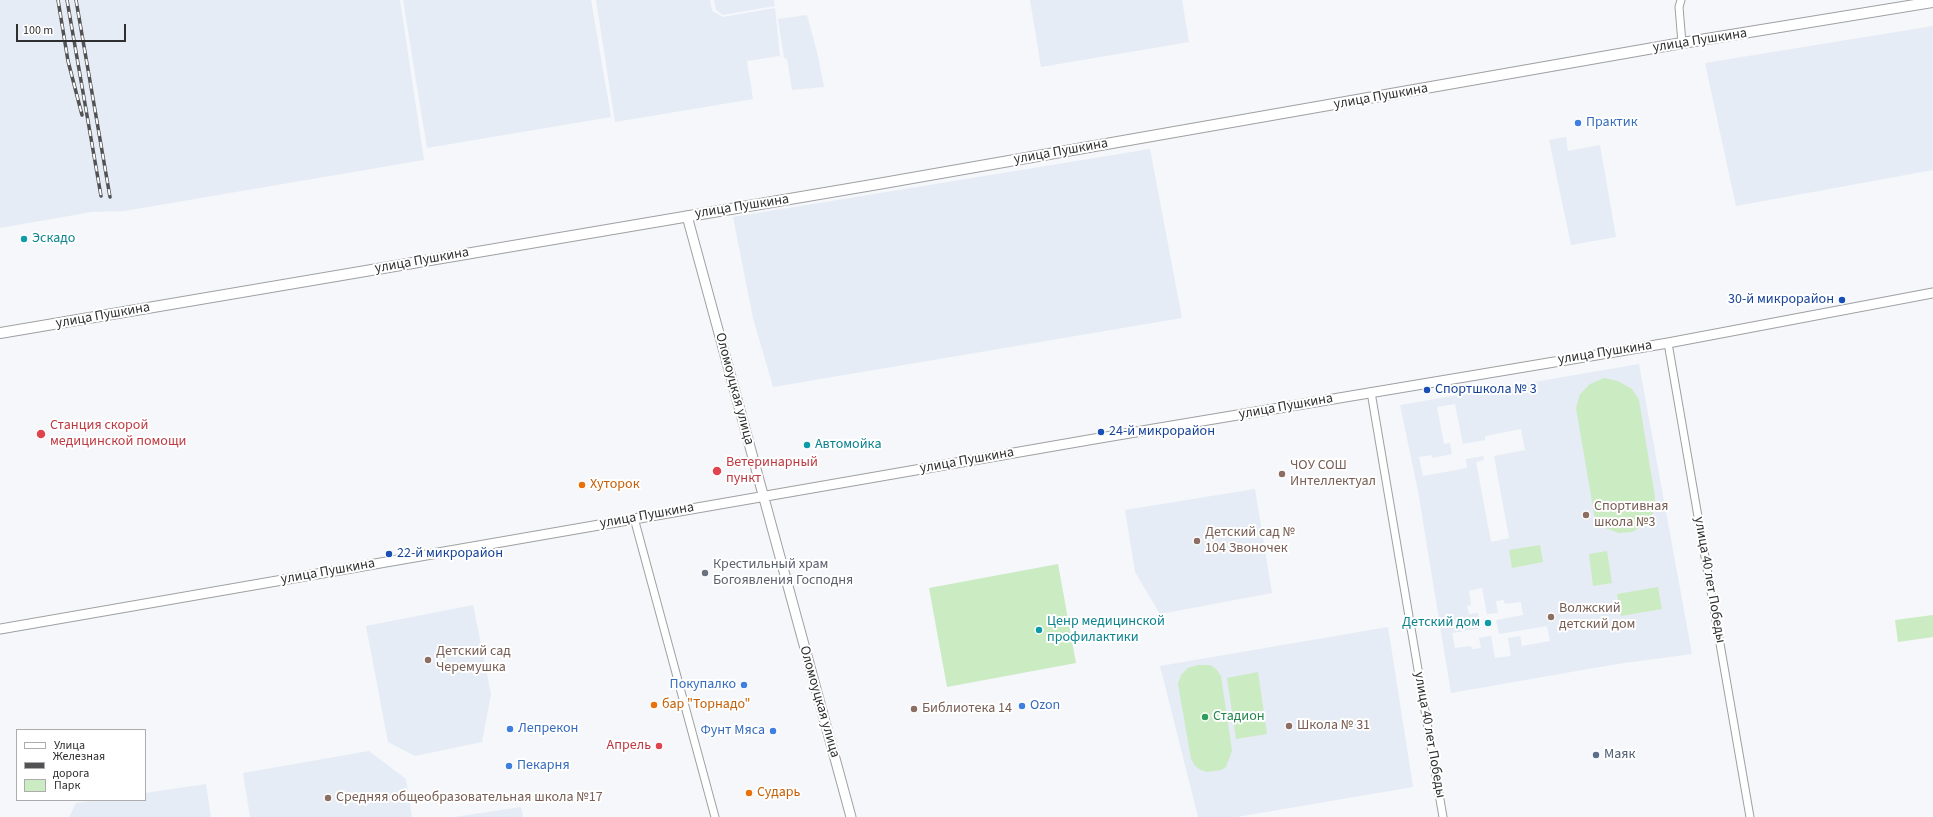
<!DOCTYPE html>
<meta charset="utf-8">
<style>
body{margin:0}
#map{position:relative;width:1933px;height:817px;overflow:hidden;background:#f5f7fa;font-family:"Source Sans 3",sans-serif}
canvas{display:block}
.legend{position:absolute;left:16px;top:729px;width:130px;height:72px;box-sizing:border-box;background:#fff;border:1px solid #acacac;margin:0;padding:5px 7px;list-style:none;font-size:12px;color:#2f2f30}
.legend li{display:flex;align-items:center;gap:8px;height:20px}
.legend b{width:20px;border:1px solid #acacac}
.scale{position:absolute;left:16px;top:24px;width:110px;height:18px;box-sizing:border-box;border:2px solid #2f2f30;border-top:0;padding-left:5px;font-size:12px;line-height:14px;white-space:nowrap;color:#2f2f30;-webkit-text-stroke:3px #fff;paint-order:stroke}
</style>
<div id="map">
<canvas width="1933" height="817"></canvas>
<ul class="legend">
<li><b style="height:5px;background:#fff"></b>Улица</li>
<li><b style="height:5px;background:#525254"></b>Железная дорога</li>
<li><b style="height:11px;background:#cbebc2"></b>Парк</li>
</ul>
<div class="scale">100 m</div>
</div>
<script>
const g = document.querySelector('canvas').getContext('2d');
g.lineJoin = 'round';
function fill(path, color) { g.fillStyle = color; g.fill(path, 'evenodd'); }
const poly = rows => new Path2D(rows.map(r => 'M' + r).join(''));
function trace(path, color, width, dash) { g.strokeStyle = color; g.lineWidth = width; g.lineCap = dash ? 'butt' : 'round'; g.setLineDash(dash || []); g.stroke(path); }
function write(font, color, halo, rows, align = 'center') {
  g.font = font + ' "Source Sans 3",sans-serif'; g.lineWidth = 4; g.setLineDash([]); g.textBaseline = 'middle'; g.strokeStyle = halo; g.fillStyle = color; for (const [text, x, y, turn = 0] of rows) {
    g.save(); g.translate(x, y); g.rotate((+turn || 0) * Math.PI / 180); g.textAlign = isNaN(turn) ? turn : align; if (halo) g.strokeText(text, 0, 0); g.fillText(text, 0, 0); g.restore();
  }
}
const built = poly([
 [0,0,400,0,424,160,124,211,91,212,0,228],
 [403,0,591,0,611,117,427,148],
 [596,0,710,0,712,11,723,17,775,8,780,56,747,61,753,99,615,122],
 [714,0,774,0,775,6,723,15,716,10],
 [1030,0,1182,0,1189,42,1041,67],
 [807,15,818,56,824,87,792,90,787,59,784,58,778,19],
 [1933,26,1933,170,1736,206,1705,63],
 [1566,137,1568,151,1600,145,1616,237,1571,245,1549,140],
 [1150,149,1182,318,773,387,753,318,733,217],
 [1639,364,1692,654,1617,664,1451,693,1418,491,1400,405],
 [1455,404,1463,444,1485,440,1485,436,1521,429,1525,450,1494,456,1509,538,1491,542,1476,462,1484,460,1483,456,1466,459,1467,468,1423,476,1419,457,1431,455,1432,458,1452,454,1450,443,1444,444,1437,407],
 [1482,588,1487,614,1498,613,1496,601,1504,600,1505,604,1521,602,1523,615,1496,620,1499,634,1547,626,1550,641,1522,646,1520,636,1508,638,1511,656,1495,658,1491,636,1479,638,1481,648,1472,649,1471,646,1455,648,1452,633,1481,628,1478,613,1469,614,1467,606,1471,605,1469,591],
 [1255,489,1272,593,1160,614,1135,572,1125,510],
 [473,605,491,694,482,742,415,756,388,742,366,626],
 [1388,627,1413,787,1237,817,1198,817,1160,666],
 [369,751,406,779,412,817,250,817,243,773],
 [206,784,211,817,69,817,76,803,97,800,145,800,145,793],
 [521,807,523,817,454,817]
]);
const green = poly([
 [1604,378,1618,381,1632,389,1639,400,1655,497,1654,511,1646,524,1632,532,1619,533,1605,528,1595,519,1576,408,1580,394,1590,384],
 [1540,545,1543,562,1512,568,1509,550],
 [1607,551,1612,583,1593,586,1589,554],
 [1058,564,1076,663,947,687,929,588],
 [1658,587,1662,609,1621,616,1617,594],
 [1933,615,1933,637,1898,642,1895,620],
 [1198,665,1210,665,1216,669,1221,676,1232,751,1226,767,1221,770,1207,772,1201,770,1195,766,1191,759,1178,684,1181,675,1188,668],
 [1258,672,1267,734,1236,739,1227,678]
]);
const minor = poly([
 [1681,0,1679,7,1682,43],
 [1668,343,1750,817],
 [1371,392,1443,817],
 [634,518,715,817]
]);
const tertiary = poly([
 [687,216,851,817],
 [0,629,1100,438,1668,343,1933,293]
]);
const secondary = poly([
 [0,333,878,184,1682,43,1933,2]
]);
const rail = poly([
 [58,0,68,61,82,115],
 [67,0,101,196],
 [76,0,110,197]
]);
const markers = [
 [1578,123,4,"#3f7fe0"],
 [24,239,4,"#0f9aa8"],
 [1842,300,4,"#1a4fb4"],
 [1427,390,4,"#1a4fb4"],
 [1101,432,4,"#1a4fb4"],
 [41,434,5,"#e0444e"],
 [807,445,4,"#0f9aa8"],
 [717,471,5,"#e0444e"],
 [1282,474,4,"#8d6e63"],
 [582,485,4,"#e8710a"],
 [1586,515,4,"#8d6e63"],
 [1197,541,4,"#8d6e63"],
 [389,554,4,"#1a4fb4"],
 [705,573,4,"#6b7280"],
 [1551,617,4,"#8d6e63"],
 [1488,623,4,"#0f9aa8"],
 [1039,630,4,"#0f9aa8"],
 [428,660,4,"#8d6e63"],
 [744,685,4,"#3f7fe0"],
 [654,705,4,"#e8710a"],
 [1022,706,4,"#3f7fe0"],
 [914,709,4,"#8d6e63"],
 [1205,717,4,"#2e9e5b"],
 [1289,726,4,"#8d6e63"],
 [510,729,4,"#3f7fe0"],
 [773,731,4,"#3f7fe0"],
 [659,746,4,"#e0444e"],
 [1596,755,4,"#5c6f8a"],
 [509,766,4,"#3f7fe0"],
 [749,793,4,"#e8710a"],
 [328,798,4,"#8d6e63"]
];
const streetNames = [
 ["улица Пушкина",1700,41,-9],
 ["улица Пушкина",1381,97,-10],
 ["улица Пушкина",1061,152,-10],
 ["улица Пушкина",742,207,-9],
 ["улица Пушкина",422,261,-10],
 ["улица Пушкина",103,316,-10],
 ["улица Пушкина",1605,353,-9],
 ["Оломоуцкая улица",734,389,75],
 ["улица Пушкина",1286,407,-10],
 ["улица Пушкина",967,461,-10],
 ["улица Пушкина",647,516,-10],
 ["улица Пушкина",328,572,-10],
 ["улица 40 лет Победы",1709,580,80],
 ["Оломоуцкая улица",819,702,74],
 ["улица 40 лет Победы",1429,735,80]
];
const shopNames = [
 ["Практик",1586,123],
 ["Покупалко",736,685,"right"],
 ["Ozon",1030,706],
 ["Лепрекон",518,729],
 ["Фунт Мяса",765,731,"right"],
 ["Пекарня",517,766]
];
const cultureNames = [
 ["Эскадо",32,239],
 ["Автомойка",815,445],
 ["Ценр медицинской",1047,622],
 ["профилактики",1047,638],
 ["Детский дом",1480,623,"right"]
];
const transitNames = [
 ["30-й микрорайон",1834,300,"right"],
 ["Спортшкола № 3",1435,390],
 ["24-й микрорайон",1109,432],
 ["22-й микрорайон",397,554]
];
const healthNames = [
 ["Станция скорой",50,426],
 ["медицинской помощи",50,442],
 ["Ветеринарный",726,463],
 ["пункт",726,479],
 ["Апрель",651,746,"right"]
];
const educationNames = [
 ["ЧОУ СОШ",1290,466],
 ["Интеллектуал",1290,482],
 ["Спортивная",1594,507],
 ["школа №3",1594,523],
 ["Детский сад №",1205,533],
 ["104 Звоночек",1205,549],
 ["Волжский",1559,609],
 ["детский дом",1559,625],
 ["Детский сад",436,652],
 ["Черемушка",436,668],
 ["Библиотека 14",922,709],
 ["Школа № 31",1297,726],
 ["Средняя общеобразовательная школа №17",336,798]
];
const foodNames = [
 ["Хуторок",590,485],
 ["бар \"Торнадо\"",662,705],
 ["Сударь",757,793]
];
const worshipNames = [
 ["Крестильный храм",713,565],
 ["Богоявления Господня",713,581]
];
const leisureNames = [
 ["Стадион",1213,717]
];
const serviceNames = [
 ["Маяк",1604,755]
];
fill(built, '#e5ecf5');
fill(green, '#cbebc2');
trace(minor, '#9ea0a2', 9);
trace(tertiary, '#9ea0a2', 11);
trace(secondary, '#9ea0a2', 12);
trace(minor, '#fff', 7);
trace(tertiary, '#fff', 9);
trace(secondary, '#fff', 10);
trace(rail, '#525254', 3.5);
trace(rail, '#fff', 2, [6]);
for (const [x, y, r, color] of markers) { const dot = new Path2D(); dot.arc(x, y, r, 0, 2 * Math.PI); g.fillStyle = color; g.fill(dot); trace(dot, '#fff', 1.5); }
write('14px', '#2f2f30', '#fff', streetNames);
write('14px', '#366cbe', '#fff', shopNames, 'left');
write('14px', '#0d838f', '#fff', cultureNames, 'left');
write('14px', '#164399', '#fff', transitNames, 'left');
write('14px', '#be3a42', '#fff', healthNames, 'left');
write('14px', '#785e54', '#fff', educationNames, 'left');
write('14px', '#c56008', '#fff', foodNames, 'left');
write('14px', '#5b616d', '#fff', worshipNames, 'left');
write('14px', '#27864d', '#fff', leisureNames, 'left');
write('14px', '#4e5e75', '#fff', serviceNames, 'left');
</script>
